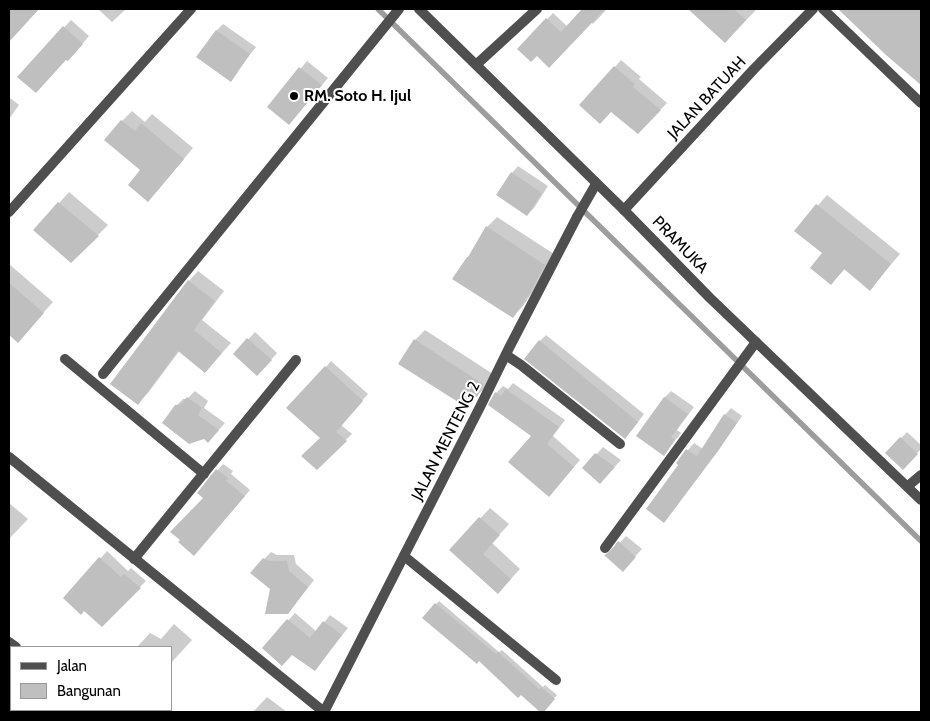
<!DOCTYPE html>
<style>
body{margin:0}
#map{position:relative;width:930px;height:721px;overflow:hidden;background:#fff;font-family:Cabin,sans-serif}
canvas{display:block}
.frame{position:absolute;inset:0;border:10px solid #000;pointer-events:none}
.legend{position:absolute;left:10px;top:646px;width:162px;height:65px;box-sizing:border-box;background:#fff;border:1px solid #999;margin:0;padding:6px 9px;list-style:none;font-size:15px;color:#000}
.legend li{display:flex;align-items:center;gap:10px;height:25px}
.legend b{width:25px;border:1px solid #999}
</style>
<div id="map">
<canvas width="930" height="721"></canvas>
<div class="frame"></div>
<ul class="legend">
<li><b style="height:6px;background:#4f4f4f"></b>Jalan</li>
<li><b style="height:14px;background:#bfbfbf"></b>Bangunan</li>
</ul>
</div>
<script>
const g = document.querySelector('canvas').getContext('2d');
g.lineJoin = 'round';
function fill(path, color) { g.fillStyle = color; g.fill(path, 'evenodd'); }
const poly = rows => new Path2D(rows.map(r => 'M' + r).join(''));
function trace(path, color, width, dash) { g.strokeStyle = color; g.lineWidth = width; g.lineCap = dash ? 'butt' : 'round'; g.setLineDash(dash || []); g.stroke(path); }
function write(font, color, halo, rows, align = 'center') {
  g.font = font + ' Cabin,sans-serif'; g.lineWidth = 4; g.setLineDash([]); g.textBaseline = 'middle'; g.strokeStyle = halo; g.fillStyle = color; for (const [text, x, y, turn = 0] of rows) {
    g.save(); g.translate(x, y); g.rotate((+turn || 0) * Math.PI / 180); g.textAlign = isNaN(turn) ? turn : align; if (halo) g.strokeText(text, 0, 0); g.fillText(text, 0, 0); g.restore();
  }
}
const shadow = poly([
 [9,9,39,9,9,41],
 [98,9,126,9,112,22],
 [584,9,607,9,593,24,591,22,537,54,519,49,553,13,568,27],
 [697,9,755,9,756,10,735,32,694,12],
 [840,9,921,9,921,35,918,38,921,41,921,85],
 [71,20,89,36,75,53,67,58,19,76],
 [223,24,256,47,230,80,217,30],
 [621,60,641,77,639,79,667,103,638,132,615,67],
 [307,61,328,78,289,124,269,107],
 [9,97,19,105,9,119],
 [132,111,145,122,152,114,193,148,158,190,122,121],
 [518,166,548,186,534,208,527,215,512,173],
 [69,192,108,225,71,262,35,230],
 [827,195,900,254,870,289,845,269,831,283,823,253,796,231],
 [497,217,554,254,541,280,523,306,513,317,468,257,472,253,487,227],
 [9,264,53,302,18,341,9,334],
 [198,271,224,291,202,320,231,343,205,372,180,350,148,393,138,403,189,281],
 [425,330,493,374,487,386,466,406,415,340],
 [255,332,277,353,264,368,235,354],
 [546,335,644,414,631,431,540,341],
 [331,361,368,394,341,425,352,434,317,468,322,437,326,367],
 [513,383,565,420,553,436,580,460,555,489,533,435,490,405,496,393,503,386,508,389],
 [195,391,208,401,204,408,225,423,215,434,176,406,183,399,187,399],
 [671,391,694,407,677,430,681,433,664,454,664,398],
 [731,408,742,416,724,442,670,514,679,464,677,463,694,443,703,449,725,415],
 [907,432,921,445,921,449,903,468,887,453],
 [603,447,621,460,606,476,584,468],
 [223,464,233,471,231,474,250,490,199,549,205,498,199,492],
 [9,503,28,519,9,539],
 [490,508,509,524,492,543,520,569,508,582,451,550],
 [626,536,642,549,629,563,606,555,612,548,616,547],
 [107,551,128,571,131,568,146,581,102,625,84,609,65,598],
 [271,552,277,555,294,555,296,564,314,580,288,613,272,589,252,572],
 [439,601,499,652,502,650,543,687,545,685,557,695,542,712,479,660,424,618],
 [295,613,317,632,330,615,348,628,315,669,293,653,264,648],
 [174,624,192,640,171,663,171,647,137,647,150,633,161,639],
 [267,697,287,712,253,712],
 [69,710,93,710,90,712,67,712]
]);
const stream = poly([
 [378,9,578,205],
 [585,212,921,541]
]);
const building = poly([
 [9,9,39,9,9,42],
 [582,9,605,9,549,68,537,56,531,62,517,49,546,18,561,32],
 [688,9,734,9,746,20,725,43],
 [838,9,921,9,921,85,886,55],
 [63,26,83,44,68,61,66,60,36,93,17,77],
 [216,30,250,54,231,82,196,57],
 [614,66,635,84,633,87,661,110,638,134,611,112,600,124,579,105],
 [299,67,322,85,289,125,267,107],
 [121,120,135,131,141,123,184,159,148,202,128,185,140,170,104,140],
 [511,172,542,193,527,216,496,195],
 [58,202,99,236,71,263,33,230],
 [816,204,891,264,870,291,844,269,831,285,810,268,822,253,794,231],
 [486,226,545,265,531,291,513,318,452,279,467,257,468,257],
 [188,280,215,301,194,330,222,353,205,373,178,351,138,405,110,384],
 [9,283,44,313,18,343,9,335],
 [247,338,272,360,257,376,233,354],
 [414,339,483,384,477,397,474,395,466,407,398,364],
 [539,340,638,422,625,439,524,359],
 [325,366,363,401,336,432,347,441,317,470,301,456,320,438,286,408],
 [506,389,559,427,547,444,574,467,549,497,508,462,531,436,488,405,495,392,501,396],
 [187,397,202,408,198,415,219,430,208,443,204,439,189,444,162,423,175,405,180,405],
 [664,397,688,414,671,437,675,440,664,456,636,436],
 [724,414,737,423,718,451,664,523,646,509,678,465,676,463,686,449,697,456],
 [900,437,918,454,903,470,885,453],
 [595,453,615,467,600,484,582,468],
 [216,469,228,478,226,481,245,496,194,556,178,542,180,540,170,532,203,498,197,493],
 [479,517,500,535,483,554,511,579,498,594,449,550],
 [618,541,636,557,623,572,604,555,610,552],
 [99,557,121,577,124,574,141,588,102,627,84,611,81,615,63,598],
 [263,558,269,561,287,561,289,571,308,587,288,614,265,614,270,589,250,573],
 [435,603,496,654,498,652,539,689,541,687,555,699,544,712,540,712,521,695,518,698,479,661,477,664,422,618],
 [287,619,310,638,323,621,342,635,315,671,292,655,282,666,262,648]
]);
const minor = poly([
 [823,9,921,103],
 [477,64,537,9],
 [624,210,754,69,813,9],
 [9,212,191,9],
 [577,217,596,184],
 [506,355,521,365,620,444],
 [65,359,204,474],
 [103,374,399,9],
 [9,457,324,712],
 [908,486,921,475],
 [605,548,756,342],
 [404,556,556,680],
 [134,559,296,360],
 [9,642,16,647],
 [94,710,97,712]
]);
const tertiary = poly([
 [419,9,624,210,710,298,921,500],
 [324,712,480,407,509,348,577,217]
]);
const markers = [
 [294,96,5,"#000"]
];
const poiNames = [
 ["RM. Soto H. Ijul",304,96]
];
const streetNames = [
 ["JALAN BATUAH",707,98,-47],
 ["PRAMUKA",680,245,46],
 ["JALAN MENTENG 2",446,441,-63]
];
fill(shadow, '#0003');
trace(stream, '#9d9d9d', 5.5);
fill(building, '#bfbfbf');
trace(minor, '#4f4f4f', 10);
trace(tertiary, '#4f4f4f', 10);
for (const [x, y, r, color] of markers) { const dot = new Path2D(); dot.arc(x, y, r, 0, 2 * Math.PI); g.fillStyle = color; g.fill(dot); trace(dot, '#fff', 2); }
write('bold 16px', '#000', '#fff', poiNames, 'left');
write('16px', '#000', '#fff', streetNames);
</script>
